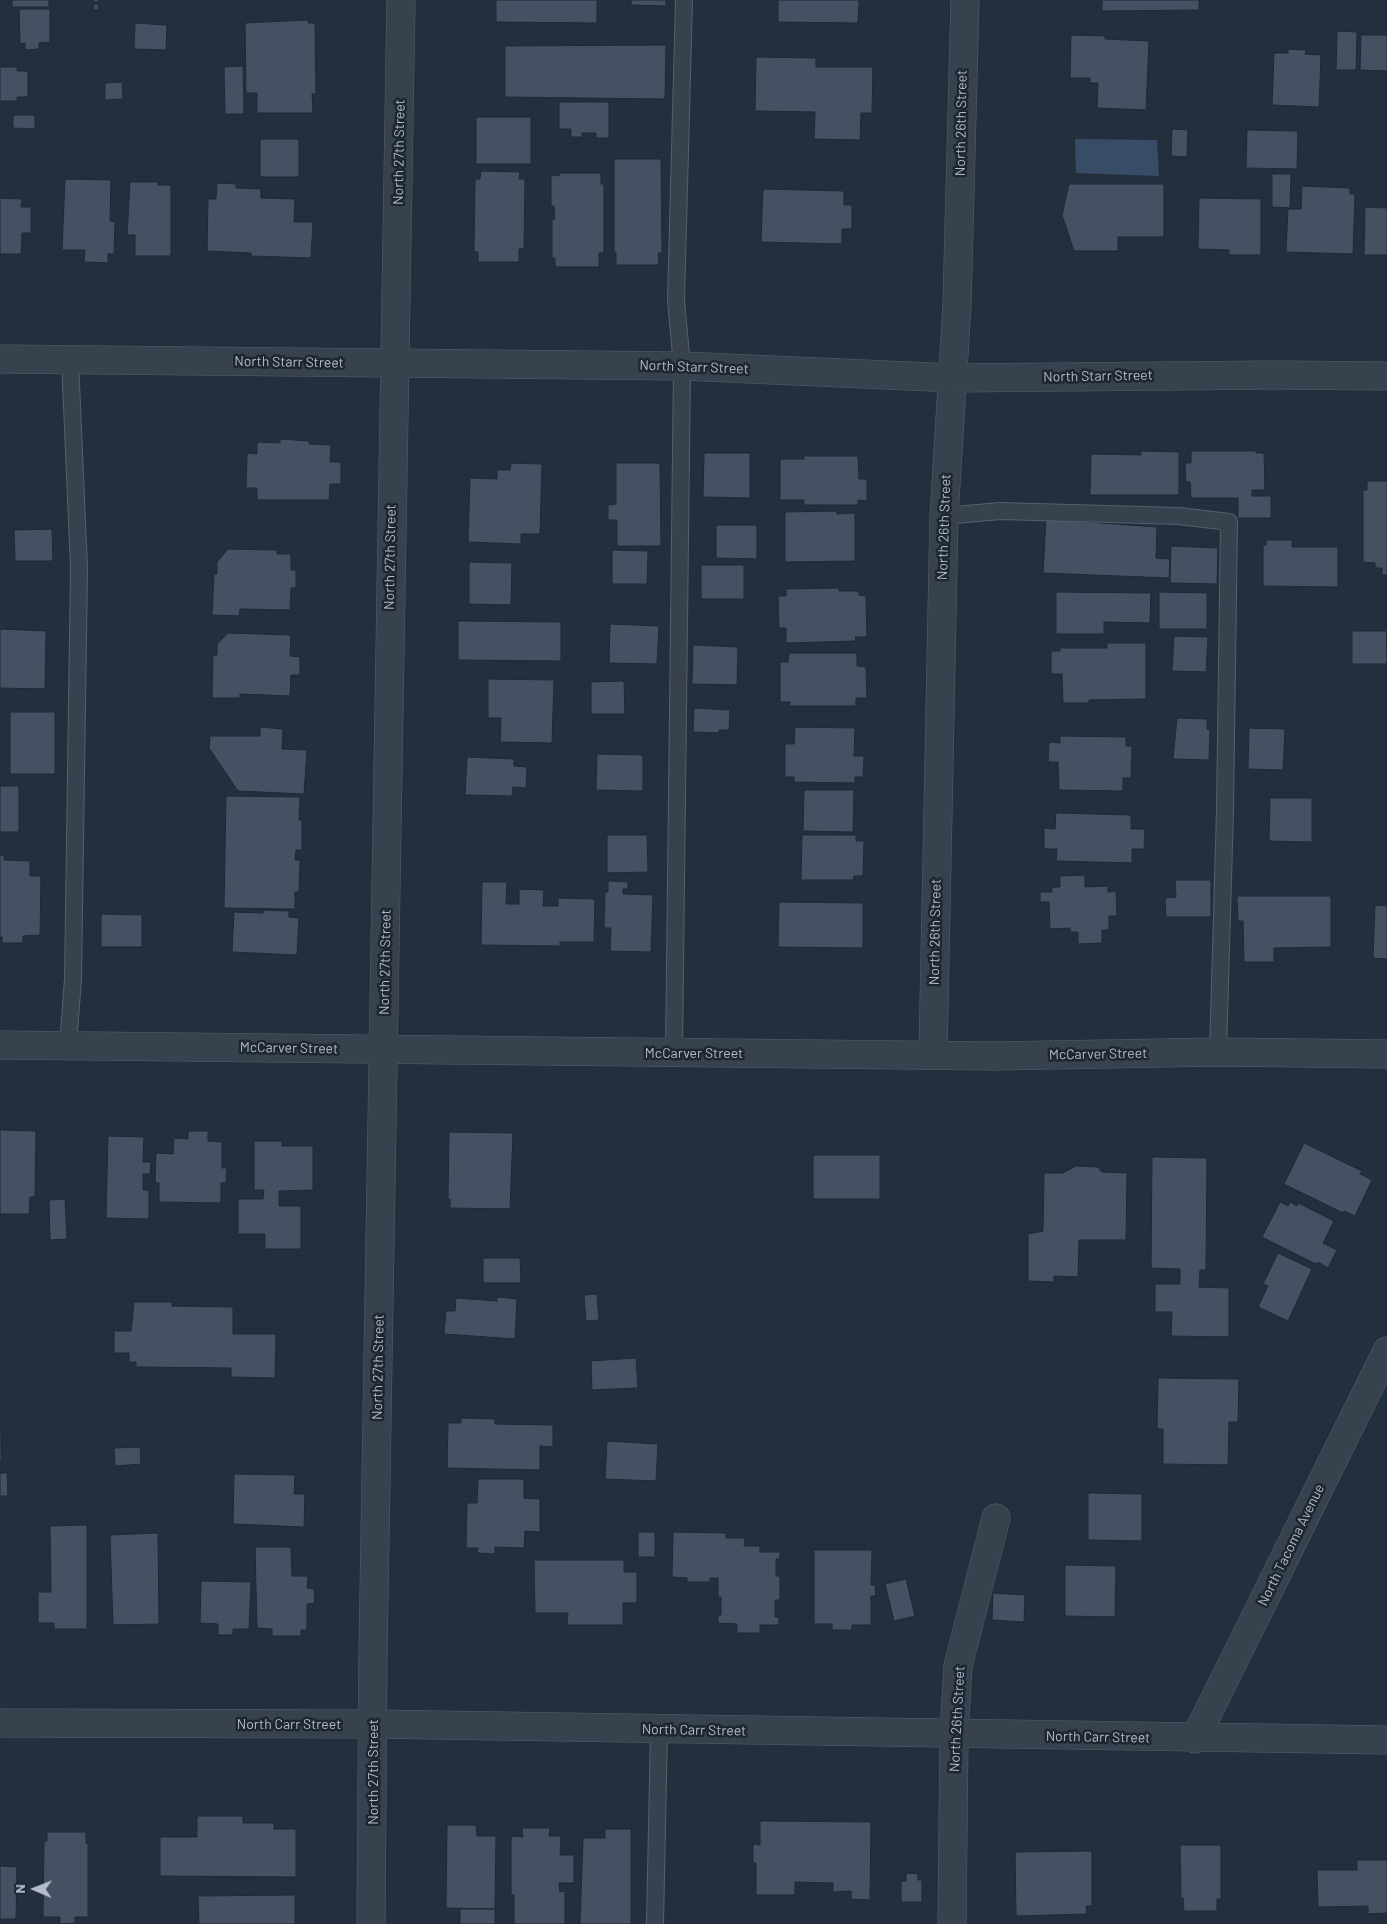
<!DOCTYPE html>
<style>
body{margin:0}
#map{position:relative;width:1387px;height:1924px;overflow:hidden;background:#242f3e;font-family:Barlow,sans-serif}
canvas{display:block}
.north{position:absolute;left:10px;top:1864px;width:50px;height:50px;-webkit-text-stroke:4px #1d2633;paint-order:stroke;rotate:271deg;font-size:14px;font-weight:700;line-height:20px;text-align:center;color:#b4bcc9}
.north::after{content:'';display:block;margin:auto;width:18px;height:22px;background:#b4bcc9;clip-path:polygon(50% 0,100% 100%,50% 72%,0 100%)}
</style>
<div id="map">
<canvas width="1387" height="1924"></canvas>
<div class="north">N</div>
</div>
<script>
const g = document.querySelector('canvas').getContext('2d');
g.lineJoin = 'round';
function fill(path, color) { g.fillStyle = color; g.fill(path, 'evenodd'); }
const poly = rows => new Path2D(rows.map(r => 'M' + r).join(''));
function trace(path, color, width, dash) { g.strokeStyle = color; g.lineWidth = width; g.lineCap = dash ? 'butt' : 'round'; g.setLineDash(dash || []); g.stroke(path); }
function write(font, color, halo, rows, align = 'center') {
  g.font = font + ' Barlow,sans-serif'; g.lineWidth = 5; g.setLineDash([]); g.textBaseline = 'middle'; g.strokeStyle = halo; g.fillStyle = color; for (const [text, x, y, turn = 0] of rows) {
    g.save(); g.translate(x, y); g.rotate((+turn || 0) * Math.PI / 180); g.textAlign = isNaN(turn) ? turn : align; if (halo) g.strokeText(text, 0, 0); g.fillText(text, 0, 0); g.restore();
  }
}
const water = poly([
 [1075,139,1157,140,1159,176,1076,173]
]);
const building = poly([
 [12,0,49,0,49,7,12,7,12,0],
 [496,0,597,0,597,23,496,22,496,0],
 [631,0,666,0,666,6,631,5,631,0],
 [778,0,859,0,858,23,778,22,778,0],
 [1102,0,1199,0,1199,10,1102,11,1102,0],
 [19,9,50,9,50,42,39,43,39,49,25,50,25,43,20,44,19,9],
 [308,20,308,23,315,23,316,94,312,94,313,113,257,113,257,93,246,93,245,23,308,20],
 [135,23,167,25,166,50,134,49,135,23],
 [1337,31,1357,32,1356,70,1336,70,1337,31],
 [1071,35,1105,36,1105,39,1149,41,1146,110,1097,108,1098,83,1090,83,1090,78,1070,78,1071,35],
 [1361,35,1387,35,1387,71,1360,70,1361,35],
 [666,45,665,99,505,97,505,46,666,45],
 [1288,49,1306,50,1305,54,1321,55,1319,107,1272,105,1274,53,1288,53,1288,49],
 [756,57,816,58,816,67,873,67,872,113,861,113,860,140,814,139,815,112,755,111,756,57],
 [243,66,244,114,225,114,224,67,243,66],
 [0,67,17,67,17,71,28,71,28,97,17,97,17,101,0,101,0,67],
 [122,82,123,99,105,100,105,83,122,82],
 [559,102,609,102,609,138,596,138,596,133,582,133,582,137,571,137,571,129,559,129,559,102],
 [13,115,35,115,35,129,13,128,13,115],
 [476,117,531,117,531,164,476,164,476,117],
 [1172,129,1188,130,1187,157,1171,156,1172,129],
 [1247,130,1298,131,1297,169,1246,168,1247,130],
 [260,139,299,139,299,177,260,177,260,139],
 [614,159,661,159,662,253,658,253,659,265,616,265,616,253,614,253,614,159],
 [481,171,520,172,519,179,525,179,524,249,519,249,519,262,478,262,478,252,474,252,475,179,480,179,481,171],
 [559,173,601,173,601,184,604,184,604,253,599,253,599,267,555,267,555,258,552,258,552,219,555,219,554,206,551,206,551,175,559,176,559,173],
 [1272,174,1291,174,1290,208,1272,207,1272,174],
 [65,179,111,180,110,221,115,222,114,254,108,254,108,263,84,262,85,250,62,250,65,179],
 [130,182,158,182,158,185,171,185,171,256,135,256,135,235,127,235,130,182],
 [217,183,236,184,236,188,261,189,261,198,295,199,294,222,313,222,311,258,251,256,251,253,207,251,208,199,216,199,217,183],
 [1069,184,1164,184,1164,237,1118,237,1118,251,1074,251,1062,215,1069,184],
 [1302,186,1350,188,1350,194,1355,194,1353,254,1286,252,1288,209,1301,209,1302,186],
 [763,189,844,191,844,205,852,205,852,229,842,229,842,244,761,242,763,189],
 [0,198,22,199,21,207,31,207,31,233,22,233,21,254,0,254,0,198],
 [1199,198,1261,199,1261,255,1229,255,1229,250,1198,249,1199,198],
 [1365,207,1387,208,1387,255,1364,255,1365,207],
 [280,439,310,441,309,444,331,445,330,462,341,462,341,484,330,484,329,500,257,500,257,488,246,488,247,453,257,454,257,442,280,443,280,439],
 [1141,451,1179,452,1179,495,1090,495,1091,454,1141,455,1141,451],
 [1191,451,1256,451,1256,453,1264,453,1265,490,1252,490,1252,496,1271,496,1271,518,1238,518,1238,498,1191,498,1190,482,1186,482,1185,463,1191,463,1191,451],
 [704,453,750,453,750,498,703,497,704,453],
 [804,456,858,456,859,479,867,479,867,501,858,500,858,505,804,505,804,500,780,500,780,459,804,459,804,456],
 [511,463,542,464,540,534,521,534,521,544,468,542,470,478,497,479,497,470,510,470,511,463],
 [616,463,660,463,661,546,617,546,617,520,608,520,608,505,616,504,616,463],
 [1367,481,1387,481,1387,575,1382,575,1382,568,1375,568,1375,563,1363,562,1363,490,1367,490,1367,481],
 [837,511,837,514,855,513,855,561,785,562,785,512,837,511],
 [1046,519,1157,527,1156,558,1170,559,1169,578,1043,573,1046,519],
 [716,525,757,525,757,559,716,558,716,525],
 [52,529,53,561,15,561,14,530,52,529],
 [1266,540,1292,540,1292,547,1338,547,1338,587,1263,586,1263,545,1266,545,1266,540],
 [1171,546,1218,548,1217,584,1170,583,1171,546],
 [228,549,277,550,277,554,291,554,291,570,296,570,296,588,291,588,290,610,240,609,239,616,212,615,214,574,217,574,217,562,228,549],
 [612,550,648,551,647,584,612,584,612,550],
 [469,562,512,563,511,605,469,604,469,562],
 [701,565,744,565,744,599,701,599,701,565],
 [839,588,839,591,859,591,859,595,866,596,867,637,855,637,856,641,786,643,786,628,779,628,778,596,786,596,786,589,839,588],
 [1056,592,1151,593,1150,623,1104,622,1104,634,1056,634,1056,592],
 [1159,592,1207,593,1207,629,1159,629,1159,592],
 [1386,611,1387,664,1352,664,1352,631,1385,631,1386,611],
 [458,621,561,622,561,661,458,660,458,621],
 [610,624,659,626,657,664,609,663,610,624],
 [0,629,46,631,45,689,0,688,0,629],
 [228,633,291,635,290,656,300,657,300,675,291,675,290,696,240,694,240,698,212,698,213,655,217,655,217,644,228,633],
 [1174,636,1208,637,1206,672,1172,671,1174,636],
 [1107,643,1146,643,1146,699,1089,700,1089,703,1063,703,1062,674,1051,674,1051,651,1060,651,1060,648,1107,648,1107,643],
 [693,645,738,647,737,685,692,684,693,645],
 [789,653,857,653,857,666,866,667,867,698,856,698,856,706,789,706,790,702,780,702,780,662,788,662,789,653],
 [488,679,554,680,552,743,500,742,501,718,488,718,488,679],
 [624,681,625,714,591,714,591,682,624,681],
 [694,708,730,710,729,730,719,730,719,733,693,732,694,708],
 [10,712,55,712,55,774,10,774,10,712],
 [1177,718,1207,719,1207,729,1210,730,1209,760,1173,759,1177,718],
 [260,727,283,729,282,749,307,750,304,794,238,791,209,748,210,736,260,736,260,727],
 [795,727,855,728,854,756,864,756,863,777,855,777,855,783,794,782,794,777,785,777,785,744,794,744,795,727],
 [1249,728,1285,729,1283,770,1248,769,1249,728],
 [1060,736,1126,737,1126,746,1132,746,1131,778,1123,778,1123,791,1059,790,1058,762,1048,762,1049,742,1060,743,1060,736],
 [597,754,643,755,643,791,596,790,597,754],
 [467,757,514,759,514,766,527,767,526,788,513,787,512,796,465,795,467,757],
 [0,786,19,786,19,832,0,832,0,786],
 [804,790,854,790,853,832,803,831,804,790],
 [226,796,300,797,299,820,302,820,302,850,296,850,295,860,300,860,299,892,295,892,295,909,224,908,226,796],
 [1270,798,1312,798,1312,842,1269,841,1270,798],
 [1056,813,1131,815,1131,829,1145,829,1144,849,1132,849,1132,863,1056,861,1057,849,1044,849,1044,828,1055,829,1056,813],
 [607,835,647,835,648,872,607,873,607,835],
 [802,835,856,835,856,841,864,841,863,876,854,876,853,880,801,880,802,835],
 [0,855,4,855,4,860,30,861,30,876,41,876,40,935,23,936,23,943,2,943,2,937,0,937,0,855],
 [1085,875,1085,887,1108,886,1108,892,1116,891,1117,916,1109,916,1109,930,1102,930,1102,943,1078,944,1078,932,1070,932,1070,928,1050,929,1049,902,1040,902,1040,892,1052,892,1052,887,1060,887,1060,876,1085,875],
 [1175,880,1211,880,1211,917,1166,917,1165,898,1176,897,1175,880],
 [608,881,628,882,628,889,623,889,623,894,653,895,651,952,610,951,611,928,604,928,605,892,608,892,608,881],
 [482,882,507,882,506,904,519,904,519,889,544,890,543,906,558,906,558,898,595,899,594,942,560,942,560,946,481,945,482,882],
 [1237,896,1331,896,1331,947,1274,948,1274,962,1244,962,1243,921,1238,921,1237,896],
 [779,902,863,903,863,948,778,947,779,902],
 [1375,905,1387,906,1387,959,1373,958,1375,905],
 [263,910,289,911,289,917,299,918,297,955,232,952,234,912,263,913,263,910],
 [101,914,142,915,142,947,101,947,101,914],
 [0,1130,36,1131,35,1197,30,1197,29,1214,0,1214,0,1130],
 [188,1131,208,1131,208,1141,222,1142,222,1168,227,1168,226,1183,221,1183,221,1203,159,1202,159,1183,155,1183,156,1153,173,1154,174,1138,188,1139,188,1131],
 [449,1132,513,1133,510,1209,450,1208,450,1199,448,1199,449,1132],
 [108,1136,144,1137,143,1162,151,1162,150,1174,143,1174,143,1190,149,1190,149,1219,106,1218,108,1136],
 [254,1141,282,1141,282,1146,313,1146,313,1190,279,1191,279,1206,301,1206,301,1249,265,1249,265,1234,238,1234,238,1199,263,1199,264,1190,254,1190,254,1141],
 [1304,1143,1362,1171,1360,1174,1372,1180,1355,1216,1344,1211,1343,1213,1284,1184,1304,1143],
 [813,1155,880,1155,880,1199,813,1199,813,1155],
 [1152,1157,1207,1158,1206,1270,1200,1270,1199,1287,1229,1288,1229,1337,1171,1336,1172,1312,1155,1312,1155,1284,1180,1284,1180,1269,1151,1268,1152,1157],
 [1076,1166,1098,1167,1102,1172,1127,1173,1126,1240,1079,1240,1078,1277,1054,1276,1054,1282,1028,1281,1028,1234,1043,1231,1044,1173,1063,1173,1076,1166],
 [65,1199,67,1239,50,1240,49,1200,65,1199],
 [1280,1202,1288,1206,1290,1202,1297,1206,1298,1203,1334,1221,1323,1243,1337,1250,1328,1268,1318,1262,1316,1264,1262,1237,1280,1202],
 [1278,1253,1312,1269,1288,1321,1258,1307,1268,1286,1263,1284,1278,1253],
 [483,1258,520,1258,521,1283,483,1283,483,1258],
 [597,1294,599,1320,586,1321,584,1295,597,1294],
 [497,1297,517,1299,515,1339,444,1334,446,1311,455,1311,456,1298,497,1301,497,1297],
 [134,1302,172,1302,172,1306,233,1307,233,1334,276,1334,275,1378,231,1377,231,1368,136,1367,136,1362,129,1362,129,1353,114,1353,114,1331,131,1331,134,1302],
 [636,1358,638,1388,592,1390,591,1361,636,1358],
 [1158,1378,1239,1379,1238,1422,1229,1422,1228,1465,1163,1464,1163,1429,1157,1429,1158,1378],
 [461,1418,495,1419,495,1424,553,1425,553,1447,540,1446,540,1470,447,1468,448,1423,461,1423,461,1418],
 [0,1426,1,1426,2,1461,0,1461,0,1426],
 [607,1441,658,1444,656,1481,605,1479,607,1441],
 [140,1447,141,1464,115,1466,114,1448,140,1447],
 [0,1473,7,1473,8,1496,0,1496,0,1473],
 [234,1474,295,1475,294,1494,305,1494,304,1527,233,1524,234,1474],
 [478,1479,524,1479,524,1498,540,1499,540,1532,525,1531,524,1548,495,1547,495,1554,477,1553,478,1548,466,1548,467,1503,477,1503,478,1479],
 [1088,1493,1142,1494,1142,1541,1088,1540,1088,1493],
 [87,1525,87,1629,54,1629,54,1623,38,1623,38,1592,51,1592,50,1526,87,1525],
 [638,1532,655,1532,655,1557,638,1557,638,1532],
 [673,1532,726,1533,726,1538,745,1538,744,1546,760,1546,760,1552,780,1552,780,1559,776,1559,776,1576,780,1576,780,1600,775,1600,775,1617,779,1617,779,1625,760,1625,760,1633,737,1633,737,1624,718,1623,718,1615,721,1615,721,1597,718,1597,718,1578,710,1578,710,1582,687,1582,687,1578,672,1577,673,1532],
 [158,1533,159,1624,113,1625,110,1535,158,1533],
 [255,1547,291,1547,292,1576,308,1576,307,1588,314,1589,315,1603,307,1604,307,1630,301,1630,301,1636,272,1636,272,1629,257,1628,255,1547],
 [814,1550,872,1550,871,1585,875,1585,876,1596,871,1596,871,1625,852,1625,852,1630,832,1630,832,1624,814,1624,814,1550],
 [534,1560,624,1560,624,1572,637,1572,637,1603,623,1603,623,1625,567,1625,568,1613,535,1613,534,1560],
 [1065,1565,1116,1566,1115,1617,1065,1616,1065,1565],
 [906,1579,915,1616,894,1621,885,1584,906,1579],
 [201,1581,251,1582,249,1629,233,1629,233,1635,218,1635,218,1624,200,1623,201,1581],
 [993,1593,1025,1595,1024,1622,992,1620,993,1593],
 [197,1816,243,1816,243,1823,274,1823,274,1829,296,1829,296,1877,160,1876,160,1837,197,1837,197,1816],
 [760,1821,871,1822,870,1900,851,1899,851,1891,833,1892,833,1883,795,1882,795,1895,756,1895,756,1863,753,1863,753,1844,760,1845,760,1821],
 [447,1825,476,1825,477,1836,496,1836,495,1909,446,1908,447,1825],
 [522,1828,550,1828,549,1836,561,1836,560,1855,574,1855,574,1883,559,1883,560,1892,565,1891,565,1924,514,1924,514,1895,511,1895,511,1836,523,1837,522,1828],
 [605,1829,631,1829,631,1924,580,1924,583,1838,605,1838,605,1829],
 [47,1832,86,1832,86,1843,88,1843,88,1917,75,1917,75,1923,60,1924,60,1917,43,1917,44,1841,47,1841,47,1832],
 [1180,1845,1221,1845,1221,1899,1217,1899,1217,1911,1184,1911,1183,1898,1181,1898,1180,1845],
 [1092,1851,1092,1906,1086,1906,1087,1914,1016,1916,1015,1852,1092,1851],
 [1357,1860,1387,1860,1387,1913,1368,1914,1368,1906,1318,1907,1317,1870,1357,1870,1357,1860],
 [0,1866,17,1867,16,1919,0,1919,0,1866],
 [906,1873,918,1874,918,1880,922,1880,922,1902,901,1902,901,1881,906,1881,906,1873],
 [295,1895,295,1924,199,1924,198,1896,295,1895],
 [460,1909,495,1909,495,1924,460,1924,460,1909]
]);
const path = poly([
 [96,9,96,0]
]);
const service = poly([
 [944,516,1000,511,1179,516,1229,522,1225,810,1218,1052],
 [68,1045,73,979,79,568,70,360],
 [674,1054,682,366,676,300,684,0],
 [655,1924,659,1729]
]);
const minor = poly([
 [0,359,682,366,954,378,1275,375,1387,376],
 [933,1055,944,516,957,305,965,0],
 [0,1723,373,1724,1387,1740],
 [1195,1739,1387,1351],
 [371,1924,373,1654,401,0],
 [952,1924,954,1734,958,1666,996,1518]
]);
const tertiary = poly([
 [0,1045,995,1056,1218,1052,1387,1054]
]);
const streetNames = [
 ["North 26th Street",961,123,-89],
 ["North 27th Street",399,152,-89],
 ["North Starr Street",289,362,1],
 ["North Starr Street",694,367,2],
 ["North Starr Street",1098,376,-1],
 ["North 26th Street",944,527,-88],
 ["North 27th Street",390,557,-89],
 ["North 26th Street",935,932,-89],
 ["North 27th Street",385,962,-89],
 ["McCarver Street",289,1048,1],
 ["McCarver Street",694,1053],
 ["McCarver Street",1098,1054,-1],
 ["North 27th Street",378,1367,-89],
 ["North Tacoma Avenue",1291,1545,-64],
 ["North 26th Street",957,1719,-87],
 ["North Carr Street",289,1724],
 ["North Carr Street",694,1730,1],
 ["North Carr Street",1098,1737,1],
 ["North 27th Street",373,1772,-90]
];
fill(water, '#394c67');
fill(building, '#455162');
trace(building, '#1f2835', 1);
trace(service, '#565f6c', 18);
trace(minor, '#565f6c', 29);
trace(tertiary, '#565f6c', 29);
trace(path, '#44595c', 3, [4, 4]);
trace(service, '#38414e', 16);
trace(minor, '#38414e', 28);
trace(tertiary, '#38414e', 28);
write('14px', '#b4bcc9', '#1d2633', streetNames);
</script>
